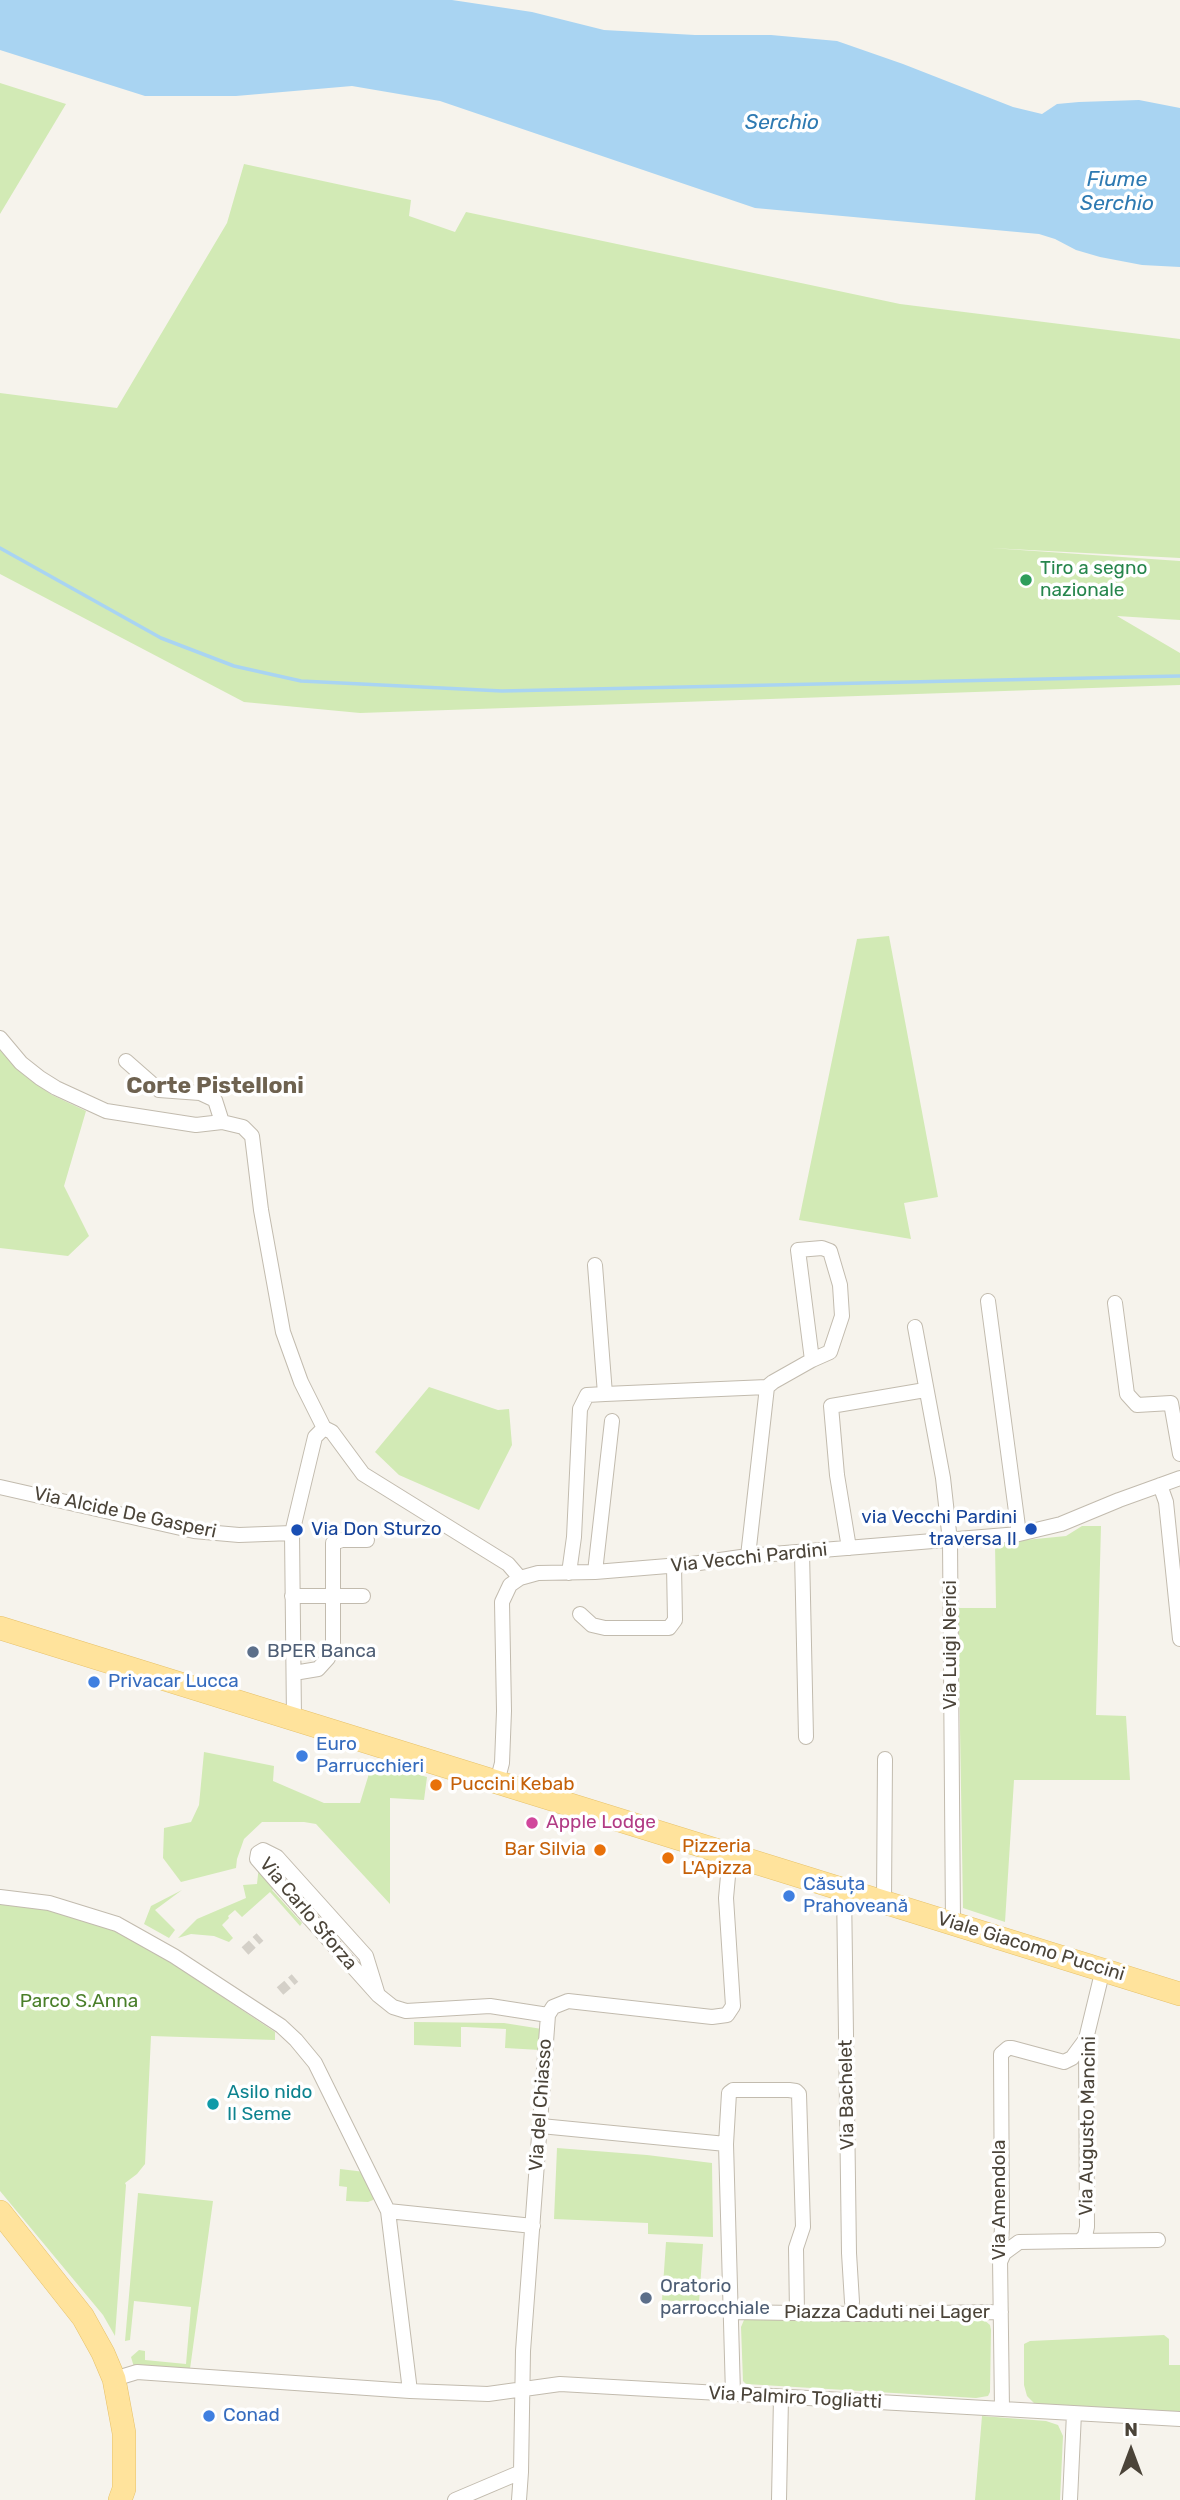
<!DOCTYPE html>
<meta charset="utf-8">
<style>
body{margin:0}
#map{position:relative;width:1180px;height:2500px;overflow:hidden;background:#f6f3ec;font-family:Rubik,sans-serif}
canvas{display:block}
.north{position:absolute;left:1096px;top:2416px;width:70px;height:70px;-webkit-text-stroke:5px #fff;paint-order:stroke;rotate:0deg;font-size:19px;font-weight:700;line-height:28px;text-align:center;color:#4b4439}
.north::after{content:'';display:block;margin:auto;width:24px;height:32px;background:#4b4439;clip-path:polygon(50% 0,100% 100%,50% 72%,0 100%)}
</style>
<div id="map">
<canvas width="1180" height="2500"></canvas>
<div class="north">N</div>
</div>
<script>
const g = document.querySelector('canvas').getContext('2d');
g.lineJoin = 'round';
function fill(path, color) { g.fillStyle = color; g.fill(path, 'evenodd'); }
const poly = rows => new Path2D(rows.map(r => 'M' + r).join(''));
function trace(path, color, width, dash) { g.strokeStyle = color; g.lineWidth = width; g.lineCap = dash ? 'butt' : 'round'; g.setLineDash(dash || []); g.stroke(path); }
function write(font, color, halo, rows, align = 'center') {
  g.font = font + ' Rubik,sans-serif'; g.lineWidth = 7; g.setLineDash([]); g.textBaseline = 'middle'; g.strokeStyle = halo; g.fillStyle = color; for (const [text, x, y, turn = 0] of rows) {
    g.save(); g.translate(x, y); g.rotate((+turn || 0) * Math.PI / 180); g.textAlign = isNaN(turn) ? turn : align; if (halo) g.strokeText(text, 0, 0); g.fillText(text, 0, 0); g.restore();
  }
}
const green = poly([
 [0,83,66,104,0,214],
 [244,164,411,200,409,216,455,232,466,212,900,304,1180,339,1180,558,991,548,1180,561,1180,620,1117,616,1180,653,1180,685,360,713,244,702,0,574,0,393,117,408,227,223],
 [889,936,938,1197,904,1203,911,1239,799,1220,857,939],
 [0,1048,25,1076,52,1095,86,1111,64,1186,89,1236,68,1256,0,1248],
 [429,1387,498,1410,509,1409,512,1445,479,1510,399,1475,375,1452],
 [1082,1526,1101,1526,1096,1715,1126,1716,1130,1780,1014,1780,1005,1922,963,1908,958,1608,996,1608,995,1543,1066,1536],
 [204,1752,274,1766,273,1781,324,1803,360,1803,368,1777,370,1761,427,1777,424,1800,390,1798,390,1904,316,1824,304,1822,262,1822,244,1839,237,1859,236,1868,181,1882,163,1858,164,1828,191,1822,199,1805],
 [259,1865,277,1885,272,1890,302,1923,300,1926,270,1892,242,1917,235,1910,228,1916,229,1918,222,1925,233,1938,229,1942,214,1936,191,1934,178,1938,197,1919,246,1898,243,1885,257,1884],
 [182,1890,155,1910,175,1930,169,1938,144,1924,151,1906],
 [0,1903,37,1907,102,1923,149,1948,275,2032,275,2040,151,2036,145,2164,137,2174,125,2183,126,2185,115,2336,103,2315,0,2191],
 [414,2022,504,2023,542,2029,540,2050,505,2048,506,2029,466,2027,461,2027,461,2047,414,2045],
 [557,2148,647,2155,712,2163,713,2237,648,2234,648,2223,554,2219],
 [340,2169,365,2172,375,2197,373,2200,368,2202,346,2201,347,2187,339,2186],
 [138,2193,213,2201,190,2369,134,2367,131,2357,139,2350,145,2351,145,2360,186,2364,191,2307,134,2301,130,2340,125,2341],
 [666,2242,703,2244,699,2303,662,2300],
 [749,2318,983,2319,990,2325,991,2330,990,2392,988,2396,976,2398,746,2384,743,2381,741,2327,744,2320],
 [1164,2335,1169,2339,1169,2365,1180,2365,1180,2414,1057,2406,1034,2403,1027,2396,1024,2385,1024,2344,1030,2341],
 [982,2416,1046,2421,1058,2425,1063,2436,1060,2500,975,2500]
]);
const water = poly([
 [0,0,452,0,532,12,604,30,695,35,771,35,837,41,903,64,1013,107,1042,114,1057,104,1079,102,1139,100,1180,108,1180,267,1142,265,1100,257,1076,250,1055,239,1039,234,755,208,440,101,352,86,236,96,145,96,0,50]
]);
const stream = poly([
 [0,548,161,638,234,666,301,681,502,691,1180,676]
]);
const pedestrianTunnel = poly([
 [245,1951,260,1937],
 [280,1991,295,1978]
]);
const minor = poly([
 [0,1038,21,1063,40,1078,56,1088,106,1111,196,1125,222,1122,243,1127,252,1136,261,1210,283,1332,301,1382,324,1428,332,1432,363,1474,508,1564,520,1578],
 [126,1061,159,1090,200,1093,215,1100,222,1122],
 [595,1265,605,1394,767,1387],
 [988,1301,1019,1534],
 [1115,1303,1127,1394,1137,1405,1171,1403,1180,1454],
 [915,1327,943,1478,950,1541,953,1923],
 [1160,1485,1166,1502,1180,1639],
 [0,1487,194,1531,239,1535,292,1533],
 [849,1548,837,1475,831,1406,925,1390],
 [802,1552,806,1737],
 [748,1556,767,1387,773,1382,812,1360,798,1250,822,1248,830,1251,840,1285,842,1316,830,1352,812,1360],
 [595,1572,612,1421],
 [569,1573,574,1537,580,1409,587,1395,605,1394],
 [292,1596,363,1596],
 [580,1614,592,1625,605,1628,669,1628,675,1620,674,1566],
 [294,1673,318,1669,328,1658,333,1646,333,1543,342,1540,367,1540],
 [294,1719,292,1533,315,1437,324,1428],
 [497,1782,502,1763,504,1711,502,1602,510,1585,520,1578,538,1573,595,1572,692,1564,748,1556,1019,1534,1061,1524,1119,1500,1180,1478],
 [844,1889,849,2253,852,2302],
 [0,1897,49,1903,117,1924,174,1956,281,2026,296,2040,315,2063,388,2211,533,2226],
 [884,1901,885,1759],
 [378,1995,366,1956,277,1857,263,1850,258,1853,257,1859,277,1882,378,1995,393,2007,406,2011,490,2006,548,2015],
 [541,2126,726,2144,733,2394],
 [726,2144,729,2093,733,2090,789,2090,796,2091,799,2094,803,2227,796,2248,797,2313],
 [388,2211,410,2391],
 [1080,2241,1158,2240],
 [1000,2262,1004,2253,1019,2242,1080,2241,1085,2236,1087,2227,1086,2039,1103,1969],
 [732,2312,858,2314,1001,2312],
 [114,2379,137,2372,410,2391,488,2394,560,2384,1180,2419],
 [1002,2409,1000,2258,1002,2227,1001,2054,1008,2048,1012,2048,1064,2062,1072,2058,1086,2039],
 [455,2500,521,2472,523,2351,548,2015,553,2007,568,2001,712,2017,727,2015,733,2006,726,1898,730,1854],
 [519,2500,521,2472],
 [779,2500,781,2397],
 [1070,2500,1074,2413]
]);
const primary = poly([
 [0,1628,1180,1994],
 [0,2212,83,2317,103,2353,114,2379,124,2433,124,2489,120,2500]
]);
const markers = [
 [1026,580,7,"#2e9e5b"],
 [1031,1529,7,"#1a4fb4"],
 [297,1530,7,"#1a4fb4"],
 [253,1652,7,"#5c6f8a"],
 [94,1682,7,"#3f7fe0"],
 [302,1756,7,"#3f7fe0"],
 [436,1785,7,"#e8710a"],
 [532,1823,7,"#d1479c"],
 [600,1850,7,"#e8710a"],
 [668,1858,7,"#e8710a"],
 [789,1896,7,"#3f7fe0"],
 [213,2104,7,"#0f9aa8"],
 [646,2298,7,"#5c6f8a"],
 [209,2416,7,"#3f7fe0"]
];
const leisureNames = [
 ["Tiro a segno",1040,569],
 ["nazionale",1040,591]
];
const streetNames = [
 ["Via Alcide De Gasperi",125,1513,12],
 ["Via Vecchi Pardini",749,1558,-6],
 ["Via Luigi Nerici",951,1645,-90],
 ["Via Carlo Sforza",308,1914,50],
 ["Viale Giacomo Puccini",1031,1947,17],
 ["Via Bachelet",847,2095,-91],
 ["Via del Chiasso",541,2105,-86],
 ["Via Augusto Mancini",1088,2126,-89],
 ["Via Amendola",1000,2200,-90],
 ["Piazza Caduti nei Lager",887,2313],
 ["Via Palmiro Togliatti",795,2398,3]
];
const transitNames = [
 ["via Vecchi Pardini",1017,1518],
 ["traversa II",1017,1540],
 ["Via Don Sturzo",311,1530,"left"]
];
const serviceNames = [
 ["BPER Banca",267,1652],
 ["Oratorio",660,2287],
 ["parrocchiale",660,2309]
];
const shopNames = [
 ["Privacar Lucca",108,1682],
 ["Euro",316,1745],
 ["Parrucchieri",316,1767],
 ["Căsuța",803,1885],
 ["Prahoveană",803,1907],
 ["Conad",223,2416]
];
const foodNames = [
 ["Puccini Kebab",450,1785],
 ["Pizzeria",682,1847],
 ["L'Apizza",682,1869],
 ["Bar Silvia",586,1850,"right"]
];
const hotelNames = [
 ["Apple Lodge",546,1823]
];
const parkNames = [
 ["Parco S.Anna",79,2002]
];
const cultureNames = [
 ["Asilo nido",227,2093],
 ["Il Seme",227,2115]
];
const waterNames = [
 ["Serchio",782,123],
 ["Fiume",1117,180],
 ["Serchio",1117,204]
];
const quarterNames = [
 ["Corte Pistelloni",215,1086]
];
fill(green, '#d2eab5');
fill(water, '#a9d4f2');
trace(stream, '#a9d4f2', 3.5);
trace(pedestrianTunnel, '#d4d0c8', 10, [10, 5]);
trace(minor, '#c2bbae', 16);
trace(primary, '#e6c16a', 24);
trace(minor, '#fff', 14);
trace(primary, '#ffe39c', 23);
for (const [x, y, r, color] of markers) { const dot = new Path2D(); dot.arc(x, y, r, 0, 2 * Math.PI); g.fillStyle = color; g.fill(dot); trace(dot, '#fff', 2.5); }
write('19px', '#27864d', '#fff', leisureNames, 'left');
write('19px', '#4b4439', '#fff', streetNames);
write('19px', '#164399', '#fff', transitNames, 'right');
write('19px', '#4e5e75', '#fff', serviceNames, 'left');
write('19px', '#366cbe', '#fff', shopNames, 'left');
write('19px', '#c56008', '#fff', foodNames, 'left');
write('19px', '#b23c85', '#fff', hotelNames, 'left');
write('19px', '#4a7f2a', '#fff', parkNames);
write('19px', '#0d838f', '#fff', cultureNames, 'left');
write('italic 21px', '#2e7ab2', '#fff', waterNames);
write('bold 23px', '#6e6250', '#fff', quarterNames);
</script>
